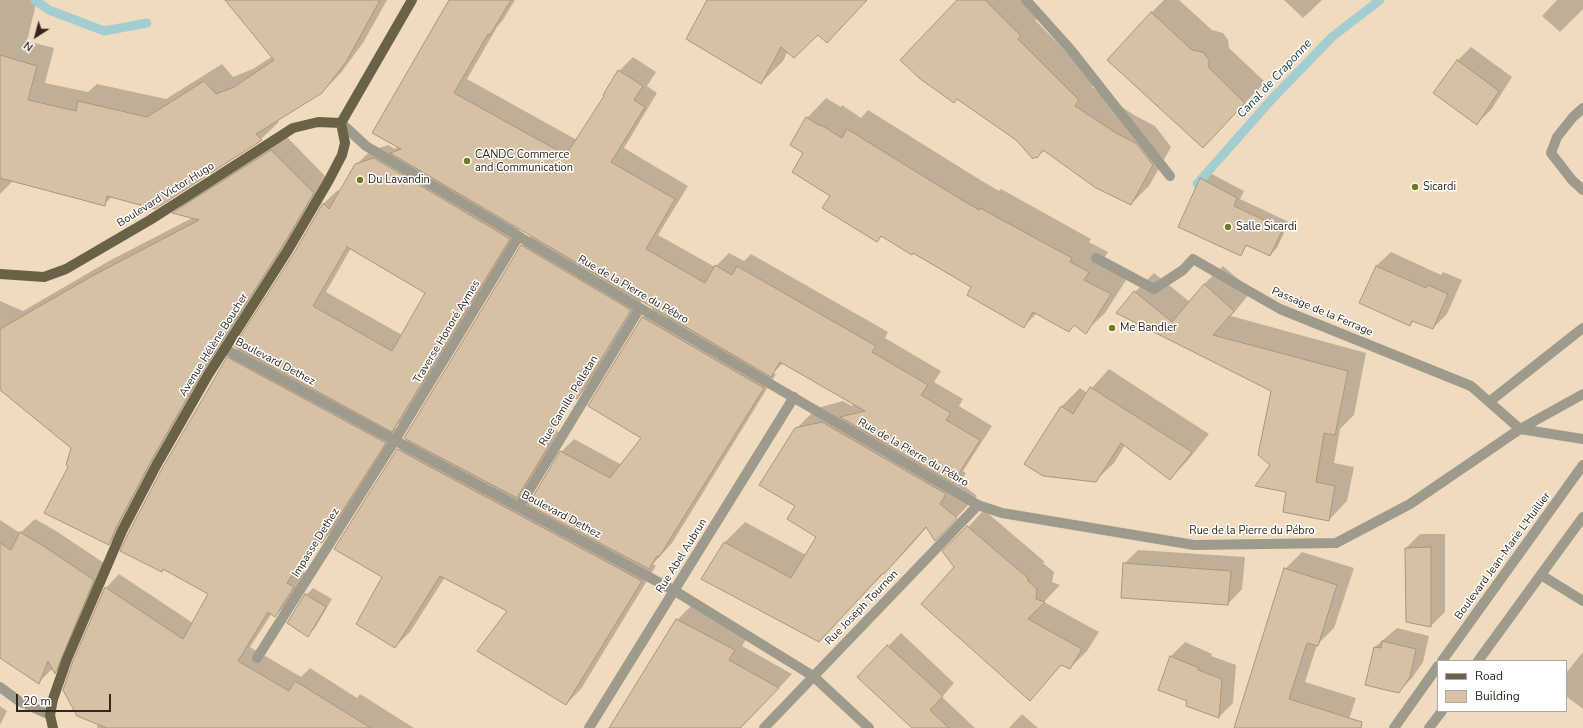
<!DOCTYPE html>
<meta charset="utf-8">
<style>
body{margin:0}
#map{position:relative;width:1583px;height:728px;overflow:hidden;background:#f1dbbf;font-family:"Nunito Sans",sans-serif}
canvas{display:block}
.legend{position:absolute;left:1437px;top:660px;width:130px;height:52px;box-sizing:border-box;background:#fff;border:1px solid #aca9a5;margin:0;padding:5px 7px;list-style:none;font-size:12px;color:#30281d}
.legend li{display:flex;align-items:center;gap:8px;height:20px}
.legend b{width:20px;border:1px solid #aca9a5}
.north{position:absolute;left:16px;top:16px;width:40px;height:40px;-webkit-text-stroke:3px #fff;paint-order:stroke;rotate:216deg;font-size:11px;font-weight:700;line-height:16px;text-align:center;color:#30281d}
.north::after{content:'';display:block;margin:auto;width:14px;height:18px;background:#30281d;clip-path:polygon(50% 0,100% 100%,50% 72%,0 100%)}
.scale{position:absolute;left:16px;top:694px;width:95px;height:18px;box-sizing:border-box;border:2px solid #30281d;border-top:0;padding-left:5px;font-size:12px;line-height:14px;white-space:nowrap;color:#30281d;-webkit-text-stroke:3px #fff;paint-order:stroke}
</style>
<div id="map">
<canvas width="1583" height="728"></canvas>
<ul class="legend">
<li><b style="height:5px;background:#696148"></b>Road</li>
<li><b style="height:11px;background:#d7c1a5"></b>Building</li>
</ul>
<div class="north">N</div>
<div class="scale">20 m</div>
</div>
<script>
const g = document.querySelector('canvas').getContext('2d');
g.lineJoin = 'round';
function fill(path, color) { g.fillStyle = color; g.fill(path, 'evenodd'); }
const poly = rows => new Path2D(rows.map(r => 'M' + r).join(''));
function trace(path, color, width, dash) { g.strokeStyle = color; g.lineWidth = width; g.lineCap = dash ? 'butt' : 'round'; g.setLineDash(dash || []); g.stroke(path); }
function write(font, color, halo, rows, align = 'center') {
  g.font = font + ' "Nunito Sans",sans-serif'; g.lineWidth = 3; g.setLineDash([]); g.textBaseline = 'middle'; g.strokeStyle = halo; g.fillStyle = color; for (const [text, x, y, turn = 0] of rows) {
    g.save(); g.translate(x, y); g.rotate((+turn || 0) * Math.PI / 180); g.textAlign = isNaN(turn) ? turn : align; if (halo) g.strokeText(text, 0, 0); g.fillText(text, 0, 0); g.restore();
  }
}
const shadow = poly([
 [0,0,37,0,27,41,54,48,45,83,88,92,97,84,166,99,222,64,233,77,253,69,273,56,226,0,387,0,363,43,340,74,322,92,277,120,279,122,261,139,113,196,104,204,14,180,0,194],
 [450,0,515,0,503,20,497,27,467,79,577,140,606,96,619,71,633,57,656,72,647,86,657,93,624,148,688,186,658,235,715,267,729,253,744,261,751,254,888,332,885,338,941,371,934,382,963,399,959,406,992,426,963,471,966,473,960,483,977,496,956,518,927,527,905,552,884,573,819,641,724,543,745,522,806,555,817,536,796,505,796,429,817,408,843,401,852,406,854,404,783,363,773,373,776,374,672,543,653,564,656,566,581,689,566,704,508,611,445,577,410,632,395,647,383,576,398,450,408,439,522,246,532,235,521,228,406,417,395,427,398,429,336,528,322,541,319,540,300,569,307,574,289,602,275,616,272,613,250,647,301,677,310,668,357,698,360,694,414,728,97,728,98,723,74,662,106,588,119,574,193,623,210,594,163,569,162,570,228,358,238,348,324,203,338,190,340,192,356,165,370,151,388,145,395,149,398,146],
 [351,248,426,293,402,335,326,292],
 [642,300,654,307,643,317,590,405,643,438,622,465,574,439,561,452,533,499,521,493,529,485,561,433,553,429,574,396,577,398,589,385],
 [709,0,867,0,827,41,818,34,788,51,783,61,761,83],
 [959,0,1021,0,1038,17,1035,20,1096,82,1092,87,1134,115,1155,126,1171,147,1149,186,1131,204,1045,150,1037,157],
 [1164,0,1179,0,1212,30,1223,33,1228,40,1229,48,1265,82,1203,147,1151,13],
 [1284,0,1322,0,1303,18],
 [1557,0,1583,0,1583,9,1560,32,1542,16],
 [1471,47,1512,77,1491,110,1477,123,1457,61],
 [826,98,841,107,842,105,861,118,868,110,982,181,999,191,1001,189,1091,239,1089,242,1108,252,1103,260,1130,274,1105,313,1085,332,1075,324,1069,330,1037,313,1024,326,972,287,882,236,877,241,831,195,804,153,807,118],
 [286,136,327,178,123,530,109,544,69,466,72,447,0,389,0,301,23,311,109,261,192,218,174,213,188,199],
 [1208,172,1244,191,1240,199,1289,222,1277,248,1270,255,1248,245,1242,251,1201,179],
 [1391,252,1441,275,1443,272,1462,280,1447,314,1433,328,1414,320,1409,324,1376,266],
 [1223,266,1252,291,1231,316,1366,353,1354,415,1340,429,1334,463,1354,467,1347,501,1329,520,1288,491,1271,464,1272,391,1118,313,1135,292,1154,273,1190,302,1204,284],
 [1109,369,1209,434,1188,460,1170,479,1125,445,1114,463,1095,481,1025,463,1062,406,1080,388,1087,393],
 [984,510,1045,562,1043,563,1054,572,1052,582,1060,585,1044,602,1099,632,1087,651,1070,668,1062,664,1030,699,955,568,968,527],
 [35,519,56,531,107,565,69,659,55,672,53,668,38,683,0,657,0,520,20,533],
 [1420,534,1445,534,1445,612,1431,626,1406,548],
 [1138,550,1245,557,1242,589,1228,604,1124,564],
 [1302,552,1354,568,1334,628,1317,645,1305,682,1356,698,1346,728,1235,728,1285,569],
 [313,588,332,599,315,628,308,635,306,595],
 [691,606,748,636,742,646,792,674,741,728,610,728,677,620],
 [1397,628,1429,636,1423,662,1412,678,1398,692,1366,684,1375,647],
 [901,633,954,683,942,697,975,728,914,728,858,677],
 [1185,642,1212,654,1211,656,1236,665,1233,703,1219,717,1189,700,1171,656],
 [1583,652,1583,709,1566,696,1566,673],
 [0,706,7,711,0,725],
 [1022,714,1038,728,1009,728]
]);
const stream = poly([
 [35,0,49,10,104,31,147,23],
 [1197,184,1272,99,1332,37,1380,0]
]);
const building = poly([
 [225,0,380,0,346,62,322,93,256,134,262,140,155,209,107,196,105,206,0,178,0,55,37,66,28,100,76,111,78,101,147,117,204,81,216,94,234,87,274,60,225,0],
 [449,0,511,0,490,35,488,34,454,93,566,155,604,96,603,95,618,70,643,86,634,100,645,107,611,162,675,199,646,249,705,283,715,265,732,275,737,266,876,346,872,352,928,385,921,395,951,413,946,420,980,440,953,483,840,417,865,411,780,362,771,377,390,153,401,149,372,133,449,0],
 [707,0,867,0,827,43,818,35,794,58,781,47,761,84,686,39,707,0],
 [957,0,985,0,1021,36,1018,39,1079,100,1075,106,1116,133,1137,144,1153,165,1131,205,1096,188,1043,150,1037,158,1035,157,1033,159,1016,140,957,99,954,103,919,78,900,60,957,0],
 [1151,12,1192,50,1203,52,1209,60,1209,68,1245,103,1203,148,1107,60,1151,12],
 [1457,60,1499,91,1477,125,1433,93,1457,60],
 [806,117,820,126,821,125,842,138,847,129,962,200,979,210,980,208,1072,258,1070,262,1089,272,1084,280,1111,294,1086,334,1074,325,1069,332,1033,312,1024,328,967,295,971,287,913,253,912,255,881,236,877,242,822,208,830,196,792,172,803,153,790,145,806,117],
 [271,150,314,193,282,247,202,372,151,461,116,528,109,545,44,513,68,467,66,465,71,448,0,390,0,329,94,275,199,220,172,213,271,150],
 [374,158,510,239,392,432,234,346,294,253,323,203,329,209,355,164,374,158],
 [347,247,425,293,392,351,313,306,347,247],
 [1200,178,1237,198,1234,206,1283,229,1270,256,1246,245,1241,256,1178,227,1200,178],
 [521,245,631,310,577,399,571,395,542,441,549,445,517,498,404,438,521,245],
 [1376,266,1426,288,1428,285,1448,294,1433,329,1412,321,1410,326,1359,303,1376,266],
 [1204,284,1234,311,1213,335,1348,371,1335,435,1324,433,1316,482,1335,486,1329,521,1283,512,1286,492,1255,486,1270,465,1258,455,1271,391,1116,313,1134,291,1172,322,1204,284],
 [642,317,764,388,659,557,657,556,649,569,528,505,560,451,610,478,641,438,588,406,642,317],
 [227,357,386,443,322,543,315,539,287,583,294,587,275,617,268,612,238,661,289,691,295,681,371,728,107,728,77,716,63,690,73,661,105,587,183,639,208,594,163,569,162,572,120,551,128,534,163,467,227,357],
 [1090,387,1192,452,1170,480,1121,443,1096,482,1043,476,1024,464,1061,406,1073,414,1090,387],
 [822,422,946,494,940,504,957,518,935,541,926,527,884,574,883,573,819,642,701,579,724,542,791,578,816,537,787,519,795,506,759,485,795,428,822,422],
 [397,449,642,581,566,705,477,651,507,611,440,576,395,648,356,624,382,577,334,549,397,449],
 [967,526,1029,579,1027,580,1037,589,1036,599,1045,602,1028,619,1082,649,1070,669,1061,665,1030,701,921,604,954,567,942,551,967,526],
 [20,532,42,545,94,580,55,674,48,661,39,684,0,658,0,543,11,550,20,532],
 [1431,547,1431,627,1406,622,1405,548,1431,547],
 [1123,563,1231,571,1228,605,1121,598,1123,563],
 [1284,568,1337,585,1318,646,1307,643,1289,699,1362,722,1361,728,1234,728,1284,568],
 [305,594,326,607,308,637,287,623,305,594],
 [676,619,735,650,729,660,779,688,740,728,609,728,676,619],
 [1382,641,1416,649,1410,677,1399,693,1365,685,1374,647,1381,648,1382,641],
 [887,645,943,696,930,710,949,728,912,728,857,677,887,645],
 [1170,656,1199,668,1198,670,1222,679,1219,718,1186,706,1187,701,1158,690,1170,656]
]);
const minor = poly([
 [1026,0,1071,50,1170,176],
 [1583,108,1573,117,1557,137,1551,153,1572,180,1583,190],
 [341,123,366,146,640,308,978,505,1002,513,1194,545,1336,543,1410,504,1520,429,1583,394],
 [1096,258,1154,289,1183,270,1193,259,1280,309,1471,386,1520,429],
 [225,349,675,591,813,676,869,728],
 [1489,402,1583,328],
 [1520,429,1583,439],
 [519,507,640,308],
 [1541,575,1583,601],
 [257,658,395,440,519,236],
 [1442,661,1583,465],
 [1478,661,1583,517],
 [0,687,19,701,50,715],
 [589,728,794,397],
 [764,728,978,505],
 [1394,728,1438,666],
 [1429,728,1442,711]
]);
const major = poly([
 [0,274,44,277,66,269,150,220,293,128,318,122,341,123],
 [53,728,50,715,53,699,67,659,122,531,157,464,208,375,288,250,329,180,342,155,345,143,341,123,412,0]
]);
const markers = [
 [467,161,4,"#757922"],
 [360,180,4,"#757922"],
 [1415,187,4,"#757922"],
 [1228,227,4,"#757922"],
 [1112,328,4,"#757922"]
];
const poiNames = [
 ["CANDC Commerce",475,155],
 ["and Communication",475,168],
 ["Du Lavandin",368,180],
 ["Sicardi",1423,187],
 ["Salle Sicardi",1236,227],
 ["Me Bandler",1120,328]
];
const streetNames = [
 ["Boulevard Victor Hugo",166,195,-32],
 ["Rue de la Pierre du Pébro",633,290,30],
 ["Passage de la Ferrage",1322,312,23],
 ["Traverse Honoré Aymes",447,332,-59],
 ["Avenue Hélène Boucher",214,345,-58],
 ["Boulevard Dethez",275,362,28],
 ["Rue Camille Pelletan",569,401,-59],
 ["Rue de la Pierre du Pébro",913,453,30],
 ["Boulevard Dethez",561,515,28],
 ["Rue de la Pierre du Pébro",1252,531],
 ["Impasse Dethez",316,543,-58],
 ["Rue Abel Aubrun",682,556,-58],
 ["Boulevard Jean-Marie L'Huillier",1503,556,-54],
 ["Rue Joseph Tournon",862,608,-46]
];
const waterNames = [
 ["Canal de Craponne",1275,79,-47]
];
fill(shadow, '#0003');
trace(stream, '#a2ced1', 9);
fill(building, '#d7c1a5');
trace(building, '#aa957b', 1);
trace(minor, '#9e9a8c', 10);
trace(major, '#696148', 10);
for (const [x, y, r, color] of markers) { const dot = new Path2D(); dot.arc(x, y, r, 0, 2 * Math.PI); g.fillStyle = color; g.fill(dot); trace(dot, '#fff', 1.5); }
write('11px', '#30281d', '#fff', poiNames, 'left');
write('11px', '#30281d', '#fff', streetNames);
write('italic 12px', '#174043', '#fff', waterNames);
</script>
